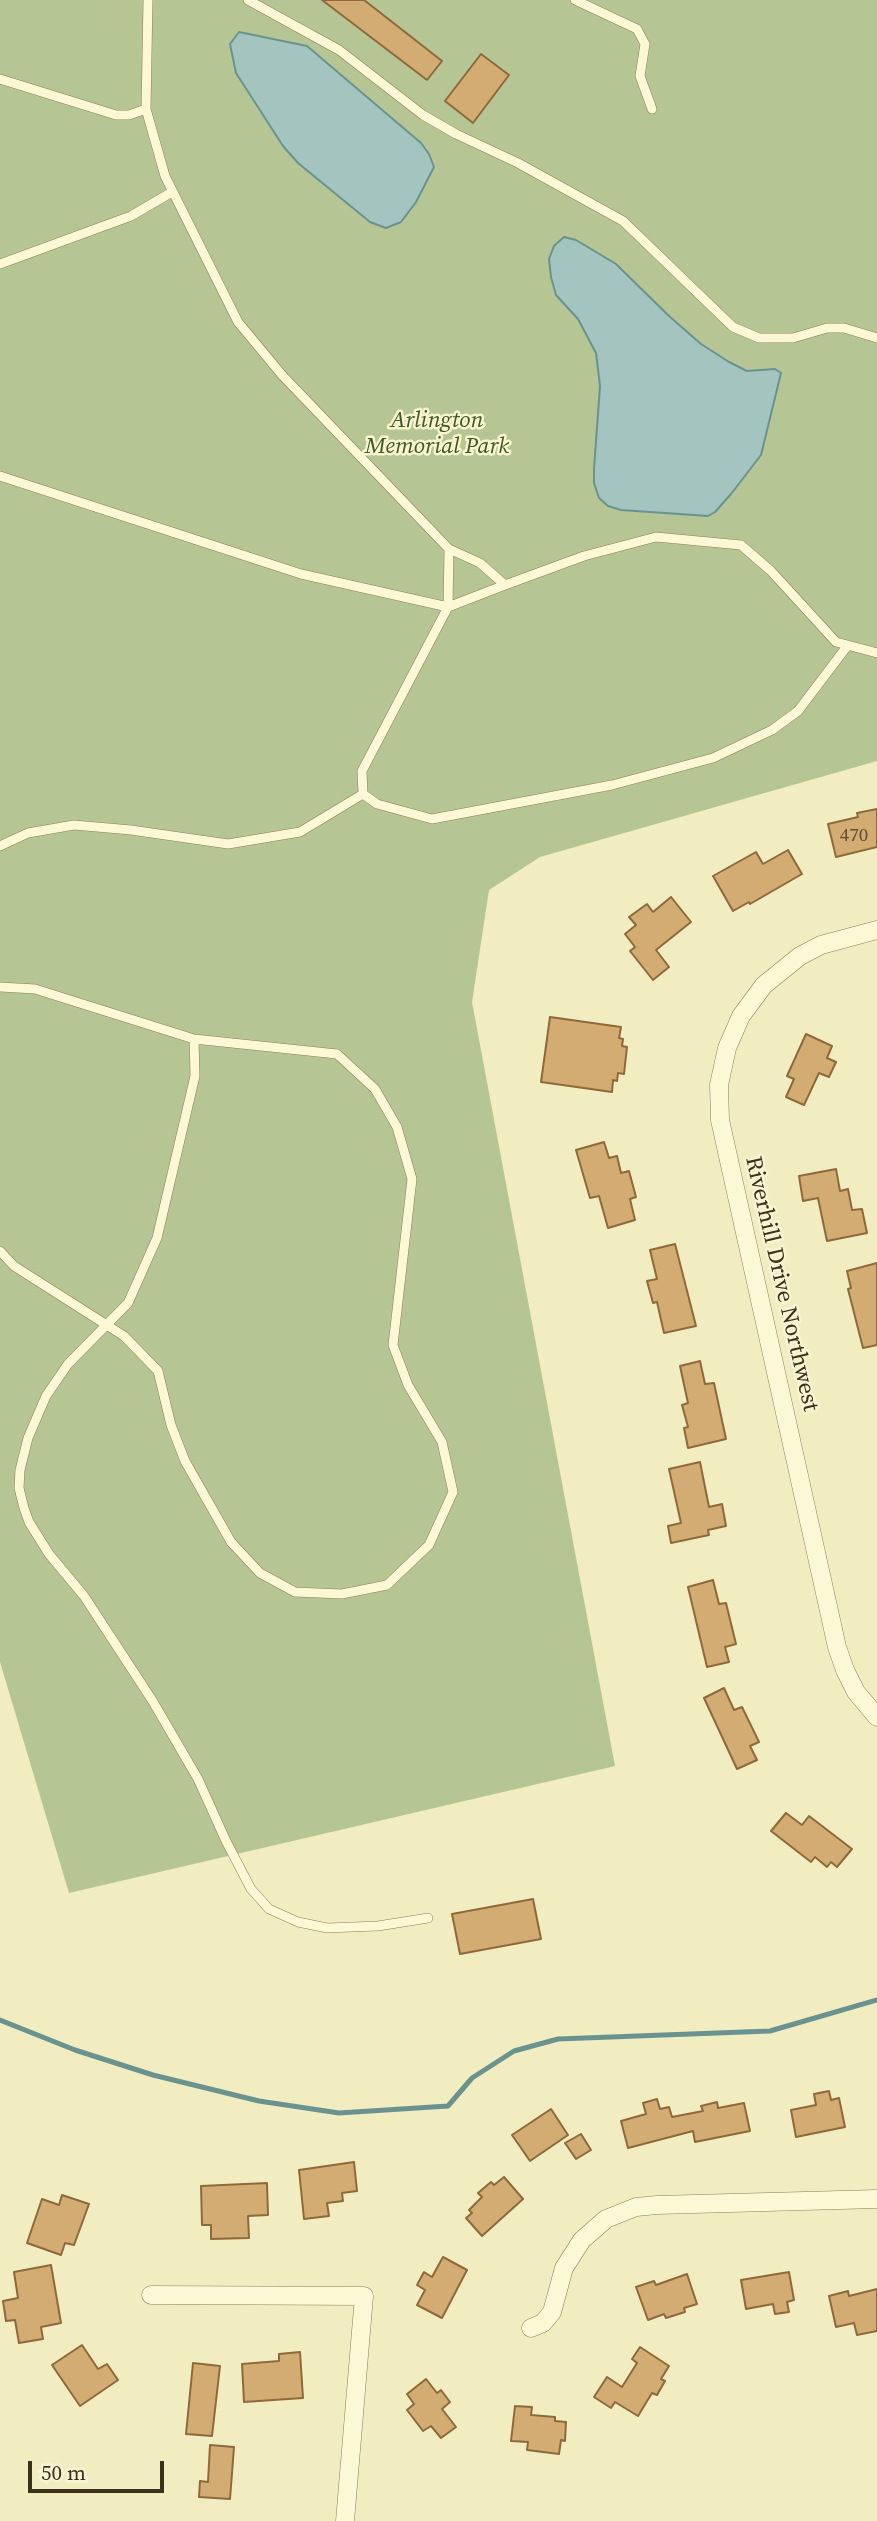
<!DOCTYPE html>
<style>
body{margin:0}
#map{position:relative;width:877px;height:2521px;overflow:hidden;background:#f2ecc1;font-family:"Source Serif 4",serif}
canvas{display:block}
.scale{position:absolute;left:28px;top:2461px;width:136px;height:32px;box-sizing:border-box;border:4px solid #3b311c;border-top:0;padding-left:9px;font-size:21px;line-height:24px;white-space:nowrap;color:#3b311c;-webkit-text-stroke:5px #f8f4d1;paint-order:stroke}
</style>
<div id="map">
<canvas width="877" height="2521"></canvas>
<div class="scale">50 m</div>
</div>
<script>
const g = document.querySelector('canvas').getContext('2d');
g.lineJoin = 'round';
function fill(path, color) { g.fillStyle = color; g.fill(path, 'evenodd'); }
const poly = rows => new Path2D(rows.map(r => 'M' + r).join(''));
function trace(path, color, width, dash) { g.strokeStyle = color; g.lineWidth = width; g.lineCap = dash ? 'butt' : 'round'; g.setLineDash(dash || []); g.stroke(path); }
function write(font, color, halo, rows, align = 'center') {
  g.font = font + ' "Source Serif 4",serif'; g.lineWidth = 5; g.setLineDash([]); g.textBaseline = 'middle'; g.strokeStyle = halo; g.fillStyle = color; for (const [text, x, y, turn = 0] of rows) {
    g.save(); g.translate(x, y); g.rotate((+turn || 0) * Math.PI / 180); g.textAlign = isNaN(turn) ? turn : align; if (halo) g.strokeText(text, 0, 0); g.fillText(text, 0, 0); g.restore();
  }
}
const cemetery = poly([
 [0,0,877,0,877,761,540,857,489,890,472,1002,615,1766,69,1893,0,1662]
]);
const water = poly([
 [239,32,307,46,421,143,429,154,434,167,416,202,401,222,386,228,370,222,298,163,283,146,236,73,230,44,239,32],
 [564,237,576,240,616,264,669,316,701,344,729,362,747,371,775,369,781,373,761,455,731,494,715,512,708,516,621,510,608,506,599,498,594,483,594,469,600,386,596,353,578,319,556,295,551,277,549,259,554,246,564,237]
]);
const stream = poly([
 [0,2020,75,2050,153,2075,259,2101,339,2113,448,2106,472,2078,514,2051,558,2039,770,2031,877,2000]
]);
const building = poly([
 [322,0,364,0,442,61,427,80,322,0],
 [481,54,509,75,473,123,445,101,481,54],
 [877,809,877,847,836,857,828,824,858,817,857,813,877,809],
 [788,850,802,874,750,904,749,902,733,911,713,876,756,852,763,864,788,850],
 [671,897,691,922,656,950,669,967,653,980,630,951,635,947,625,934,636,925,629,917,647,904,653,912,671,897],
 [550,1017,621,1027,619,1038,623,1039,622,1046,627,1047,624,1074,618,1073,617,1081,613,1080,612,1092,541,1082,550,1017],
 [806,1034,832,1046,827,1058,836,1062,829,1077,819,1073,804,1105,786,1097,794,1079,787,1076,806,1034],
 [604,1142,609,1158,617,1156,621,1173,629,1171,636,1197,630,1199,635,1220,608,1228,599,1196,590,1198,576,1150,604,1142],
 [836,1169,840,1191,848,1189,852,1210,862,1209,867,1233,827,1241,818,1198,803,1201,799,1176,836,1169],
 [675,1244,696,1326,664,1333,657,1302,653,1303,647,1281,657,1279,650,1250,675,1244],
 [877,1263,877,1345,863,1348,848,1289,851,1288,847,1271,877,1263],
 [700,1361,705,1384,714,1383,726,1439,688,1448,684,1428,688,1427,682,1405,688,1403,680,1366,700,1361],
 [700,1462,709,1507,722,1504,726,1526,708,1530,709,1535,671,1543,668,1526,681,1523,669,1469,700,1462],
 [713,1580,719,1604,726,1603,736,1644,725,1647,729,1662,707,1667,688,1587,713,1580],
 [724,1688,734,1710,742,1707,759,1742,750,1746,757,1760,737,1769,704,1698,724,1688],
 [786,1813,802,1825,809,1816,852,1849,837,1867,831,1862,827,1867,815,1857,811,1862,771,1831,786,1813],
 [533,1899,541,1939,460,1954,452,1914,533,1899],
 [829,2091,831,2100,839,2098,845,2127,796,2137,791,2110,816,2105,814,2094,829,2091],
 [657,2099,660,2109,669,2107,672,2117,703,2111,701,2106,717,2102,718,2108,744,2103,750,2131,695,2142,693,2131,628,2148,621,2121,646,2114,643,2103,657,2099],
 [551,2109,568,2135,530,2161,512,2135,551,2109],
 [581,2134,591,2150,576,2159,565,2143,581,2134],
 [354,2162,357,2191,342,2193,343,2201,327,2203,329,2216,304,2219,299,2170,354,2162],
 [504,2177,523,2199,482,2236,466,2218,472,2213,469,2210,482,2197,478,2193,491,2182,494,2185,504,2177],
 [267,2183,268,2215,248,2216,249,2238,211,2239,211,2225,202,2225,201,2186,267,2183],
 [62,2195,89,2204,74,2245,65,2243,61,2255,27,2243,42,2199,59,2205,62,2195],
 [443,2257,467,2270,442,2318,417,2305,425,2290,417,2285,424,2272,432,2277,443,2257],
 [51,2265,61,2323,41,2327,43,2339,19,2343,15,2320,6,2321,3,2301,18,2298,14,2272,51,2265],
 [789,2272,794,2300,787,2302,789,2312,775,2314,773,2304,746,2309,741,2280,789,2272],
 [687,2274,697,2304,684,2308,685,2312,666,2318,664,2314,648,2320,636,2287,654,2281,656,2285,687,2274],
 [877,2289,877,2331,857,2335,854,2323,836,2327,829,2296,848,2291,849,2296,877,2289],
 [82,2345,98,2369,107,2364,118,2380,80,2406,52,2365,82,2345],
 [640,2347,669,2366,661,2379,665,2381,657,2395,652,2393,638,2416,615,2402,611,2408,594,2397,607,2377,622,2387,637,2363,632,2359,640,2347],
 [300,2352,303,2398,244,2402,242,2364,279,2361,279,2354,300,2352],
 [193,2363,220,2366,212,2436,186,2434,193,2363],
 [426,2379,437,2393,441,2390,450,2402,442,2409,456,2427,441,2438,431,2426,423,2431,407,2410,414,2404,407,2394,426,2379],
 [515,2406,532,2407,531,2415,555,2417,555,2421,566,2422,565,2441,561,2440,559,2454,527,2450,528,2442,511,2441,515,2406],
 [210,2445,234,2447,230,2499,199,2497,200,2481,208,2482,210,2445]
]);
const service = poly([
 [148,0,146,109,165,176,238,322,282,375,449,549,480,563,505,585,584,556,656,537,741,545,771,571,836,642,877,653],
 [248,0,339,50,423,115,456,134,518,163,623,221,733,327,759,338,793,338,827,328,844,328,877,338],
 [575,0,637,29,645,44,640,76,652,109],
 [0,79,116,115,129,115,146,109],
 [0,264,131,216,172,192],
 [0,476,301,574,448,607,449,549],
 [505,585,448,607,362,771,363,794,377,804,432,819,612,785,713,758,772,730,798,711,848,645],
 [0,846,28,833,74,825,131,830,228,844,300,832,363,794],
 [0,987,35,989,194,1039,337,1054,375,1089,397,1127,412,1179,393,1345,408,1385,442,1442,453,1492,429,1545,387,1585,342,1594,295,1592,260,1573,231,1542,185,1461,171,1425,158,1371,124,1336,14,1266,0,1251],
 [194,1039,195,1076,157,1238,128,1303,68,1364,46,1396,28,1438,20,1470,19,1488,24,1508,29,1522,49,1554,84,1596,152,1700,198,1779,226,1841,251,1889,269,1909,298,1922,327,1928,378,1926,428,1918]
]);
const minor = poly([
 [877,930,821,945,800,956,764,985,741,1016,727,1048,719,1085,720,1120,837,1647,845,1670,856,1692,877,1717],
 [151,2295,364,2296,345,2521],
 [531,2328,543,2323,552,2312,564,2268,582,2240,606,2219,636,2207,657,2205,877,2199]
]);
const numberNames = [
 ["470",854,836]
];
const parkNames = [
 ["Arlington",437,421],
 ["Memorial Park",437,447]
];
const streetNames = [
 ["Riverhill Drive Northwest",781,1284,77]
];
fill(cemetery, '#b6c594');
fill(water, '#a4c4c0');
trace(water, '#6a9390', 2);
trace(stream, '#6a9390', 5);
fill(building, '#d3ac73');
trace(building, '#8e6a3a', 2);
trace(service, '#8d7d57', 10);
trace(minor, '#8d7d57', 19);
trace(service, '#fcf7d5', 9);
trace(minor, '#fcf7d5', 18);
write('19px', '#615032', null, numberNames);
write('italic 23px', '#415921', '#f8f4d1', parkNames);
write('23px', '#3b311c', '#f8f4d1', streetNames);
</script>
